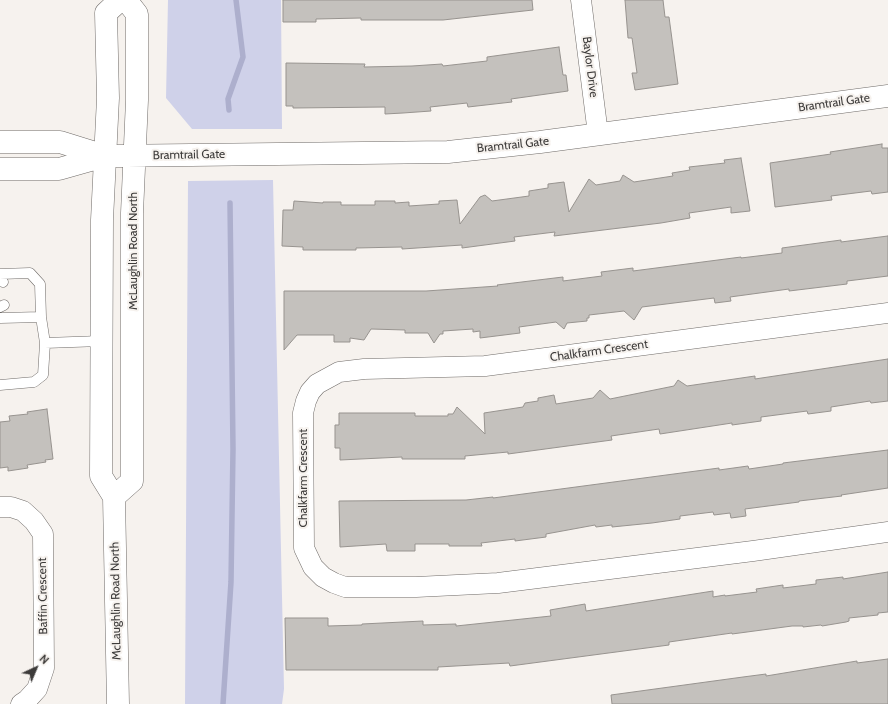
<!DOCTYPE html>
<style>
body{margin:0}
#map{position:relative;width:888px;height:704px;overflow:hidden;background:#f6f2ee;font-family:Cabin,sans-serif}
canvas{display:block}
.north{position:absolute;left:16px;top:648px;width:40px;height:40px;-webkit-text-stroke:3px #f6f2ee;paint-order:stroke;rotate:44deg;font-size:11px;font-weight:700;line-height:16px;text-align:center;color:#3d3b3a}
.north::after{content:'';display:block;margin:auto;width:14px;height:18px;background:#3d3b3a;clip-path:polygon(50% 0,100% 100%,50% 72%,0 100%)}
</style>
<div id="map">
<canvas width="888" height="704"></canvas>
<div class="north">N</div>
</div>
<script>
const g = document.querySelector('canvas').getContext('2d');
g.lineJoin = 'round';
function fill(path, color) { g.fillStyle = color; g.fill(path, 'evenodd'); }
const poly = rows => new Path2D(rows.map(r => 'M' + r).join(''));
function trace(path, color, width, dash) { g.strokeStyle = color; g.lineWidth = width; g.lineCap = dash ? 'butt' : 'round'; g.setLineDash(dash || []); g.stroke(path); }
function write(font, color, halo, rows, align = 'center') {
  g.font = font + ' Cabin,sans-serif'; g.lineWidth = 4; g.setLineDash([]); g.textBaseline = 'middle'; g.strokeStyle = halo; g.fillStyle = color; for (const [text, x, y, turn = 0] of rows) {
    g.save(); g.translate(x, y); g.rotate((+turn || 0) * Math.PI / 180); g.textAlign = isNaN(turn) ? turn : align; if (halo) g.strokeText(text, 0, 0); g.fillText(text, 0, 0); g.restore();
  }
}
const green = poly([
 [168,0,281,0,282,129,192,129,166,98],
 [273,180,284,689,282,704,185,704,188,181]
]);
const stream = poly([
 [229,110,228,99,243,57,236,0],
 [223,704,231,582,233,449,230,203]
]);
const building = poly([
 [283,0,532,0,533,10,443,20,361,20,361,18,316,19,316,22,283,22,283,0],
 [625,0,663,0,665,17,669,17,678,84,635,90,632,73,637,73,632,38,628,38,625,0],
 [559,47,563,75,566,75,568,91,511,99,512,102,468,107,467,103,430,107,431,111,403,113,385,114,385,107,293,108,293,106,286,106,286,63,365,64,364,67,412,66,442,64,443,66,487,61,487,57,559,47],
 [882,144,882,148,888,148,888,192,872,194,871,191,831,196,832,200,775,207,770,163,831,154,830,152,882,144],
 [741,158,750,211,731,213,731,207,689,213,690,218,661,223,554,236,555,232,514,237,515,241,462,248,462,245,402,249,402,247,356,248,356,250,303,250,303,247,282,246,283,210,293,210,294,201,323,203,323,202,341,202,341,205,375,205,375,201,395,201,395,203,409,202,409,206,439,204,439,201,457,200,460,224,480,197,485,195,492,201,529,196,529,191,548,188,548,184,564,182,569,212,589,179,596,185,620,181,623,175,634,182,673,176,672,173,690,170,689,167,725,163,724,160,741,158],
 [888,236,888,276,847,281,847,284,789,291,789,289,730,297,731,301,715,303,714,298,642,307,634,320,624,311,589,315,589,318,587,318,587,321,567,323,564,329,556,322,519,327,520,333,480,338,480,331,473,332,473,329,443,331,443,334,440,334,434,343,428,333,405,333,405,330,371,329,364,340,350,338,350,342,334,342,334,335,297,335,284,350,284,291,426,291,498,286,497,285,563,277,563,281,602,276,601,272,633,268,633,271,741,257,741,258,782,253,782,248,841,240,841,242,888,236],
 [888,359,888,401,871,403,870,401,831,407,831,411,808,414,807,411,761,417,761,421,732,425,732,423,660,434,659,429,611,436,612,440,508,454,508,452,465,456,465,459,402,459,402,457,340,460,340,448,335,448,335,425,339,425,339,413,415,413,415,416,448,416,448,414,453,414,457,407,485,434,484,413,523,407,525,403,538,401,538,398,554,395,556,404,593,398,600,390,610,399,674,386,678,380,687,386,755,376,755,379,888,359],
 [47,409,53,459,45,460,46,462,27,465,28,468,8,471,8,467,0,468,0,422,10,421,9,416,28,414,27,412,47,409],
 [888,450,888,488,841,495,842,496,799,501,799,502,745,509,746,516,731,518,730,513,714,515,713,512,680,516,680,519,652,523,612,527,612,525,596,527,595,525,546,534,546,537,515,541,515,539,481,543,482,546,449,546,449,544,415,544,415,551,387,551,386,544,340,547,339,501,466,500,493,497,493,498,719,468,719,470,748,466,749,469,783,464,783,463,888,450],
 [888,572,888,612,878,613,878,615,849,618,849,621,846,622,822,626,821,625,803,627,803,626,792,626,732,634,732,633,669,642,669,645,510,666,509,663,438,667,438,670,286,670,285,618,328,618,328,626,362,625,362,624,423,621,423,625,456,624,456,626,551,616,550,610,585,604,586,611,713,591,713,597,725,595,725,596,757,592,756,589,783,585,783,588,816,584,816,580,843,577,843,579,888,572],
 [888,659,888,704,612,704,611,695,743,677,766,674,766,676,857,661,857,663,888,659]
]);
const lane = poly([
 [0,274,30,273,40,284,41,317],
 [0,281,3,282],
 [0,307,4,305],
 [0,318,41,317,45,343,101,341],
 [0,385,34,382,43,375,45,343]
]);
const street = poly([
 [581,0,598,134],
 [888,313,485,366,364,369,339,372,317,384,310,392,306,401,303,413,304,548,313,567,323,577,334,583,345,587,416,587,498,583,753,551,888,532],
 [0,507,11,507,23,511,34,521,43,534,44,668,37,689,27,700,21,704]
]);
const secondary = poly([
 [0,142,60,142,105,156],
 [0,169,59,169,105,156,448,152,540,142,888,96],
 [114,497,132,481,132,213,137,100,137,14,126,0],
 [118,704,114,497,101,476,102,220,108,98,106,13,120,0]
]);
const streetNames = [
 ["Baylor Drive",590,67,83],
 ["Bramtrail Gate",834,103,-8],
 ["Bramtrail Gate",513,145,-6],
 ["Bramtrail Gate",189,155,-1],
 ["McLaughlin Road North",133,251,-90],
 ["Chalkfarm Crescent",599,351,-8],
 ["Chalkfarm Crescent",303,478,-90],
 ["Baffin Crescent",43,596,-91],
 ["McLaughlin Road North",116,601,-91]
];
fill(green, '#cfd1e9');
trace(stream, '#adafcd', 5.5);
fill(building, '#c4c1bd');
trace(building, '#97938f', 1);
trace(lane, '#6f6b68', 11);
trace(street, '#6f6b68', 21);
trace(secondary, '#6f6b68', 23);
trace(lane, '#fff', 10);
trace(street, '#fff', 20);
trace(secondary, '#fff', 22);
write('12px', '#3d3b3a', '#f6f2ee', streetNames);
</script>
